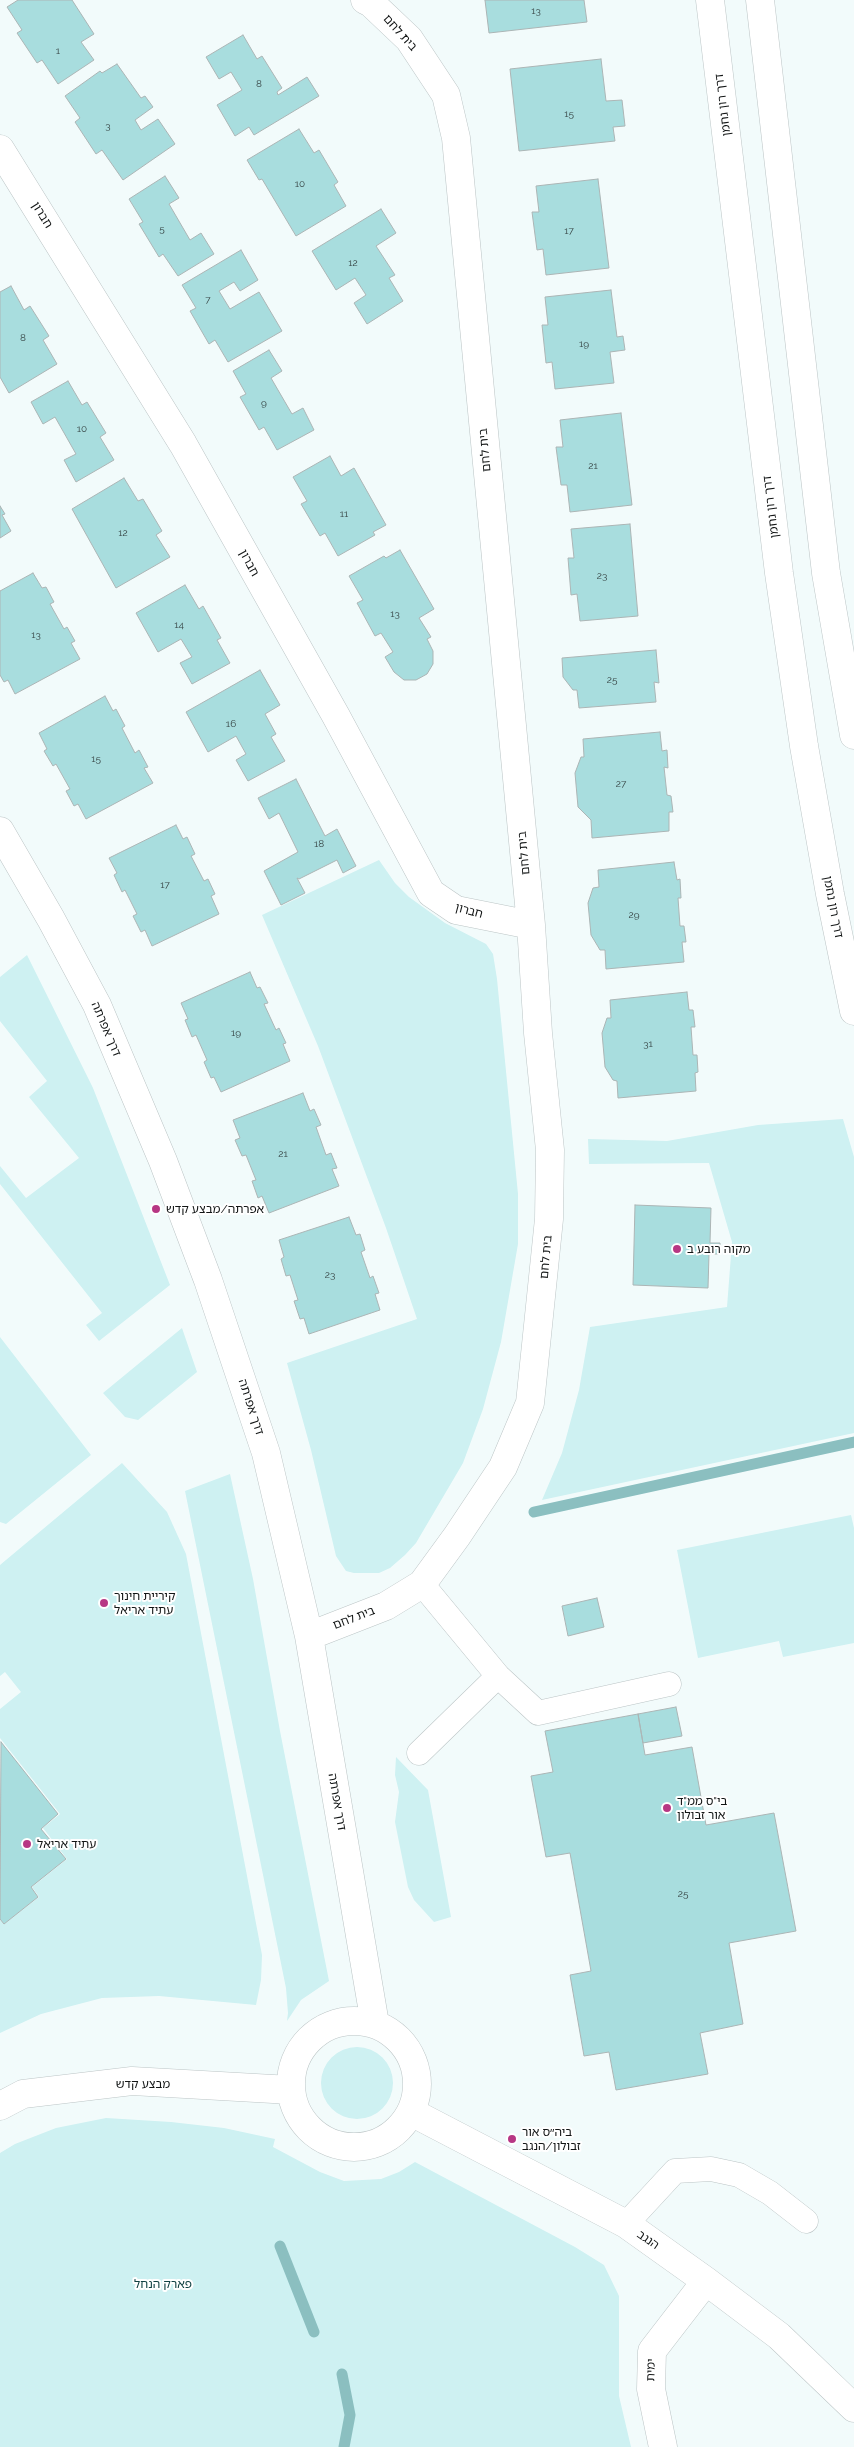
<!DOCTYPE html>
<meta charset="utf-8">
<style>
body{margin:0}
canvas{display:block;background:#f2fbfb}
</style>
<canvas width="854" height="2447"></canvas>
<script>
const g = document.querySelector('canvas').getContext('2d');
g.lineJoin = 'round';
function fill(path, color) { g.fillStyle = color; g.fill(path, 'evenodd'); }
const poly = rows => new Path2D(rows.map(r => 'M' + r).join(''));
function trace(path, color, width, dash) { g.strokeStyle = color; g.lineWidth = width; g.lineCap = dash ? 'butt' : 'round'; g.setLineDash(dash || []); g.stroke(path); }
function write(font, color, halo, rows, align = 'center') {
  g.font = font + ' Raleway,"Noto Sans Hebrew",sans-serif'; g.lineWidth = 4; g.setLineDash([]); g.textBaseline = 'middle'; g.strokeStyle = halo; g.fillStyle = color; for (const [text, x, y, turn = 0] of rows) {
    g.save(); g.translate(x, y); g.rotate((+turn || 0) * Math.PI / 180); g.textAlign = isNaN(turn) ? turn : align; if (halo) g.strokeText(text, 0, 0); g.fillText(text, 0, 0); g.restore();
  }
}
const green = poly([
 [379,860,395,883,409,897,445,923,486,944,493,954,497,979,518,1194,518,1244,501,1342,483,1409,463,1463,416,1543,405,1555,390,1568,379,1573,354,1573,346,1571,336,1556,311,1450,287,1363,417,1319,386,1228,318,1046,262,915],
 [27,955,93,1088,170,1285,99,1341,86,1325,102,1313,0,1184,0,1166,26,1198,79,1158,29,1097,47,1081,0,1021,0,977],
 [843,1119,854,1157,854,1433,542,1500,562,1453,579,1390,590,1327,727,1307,732,1242,709,1163,589,1164,588,1139,667,1141,758,1125],
 [182,1328,197,1372,138,1420,125,1417,103,1393],
 [0,1337,91,1455,6,1524,0,1522],
 [122,1463,167,1512,186,1554,262,1955,261,1980,256,2005,159,1996,102,1998,41,2014,0,2033,0,1920,4,1924,39,1897,32,1887,67,1859,43,1828,60,1814,0,1738,0,1709,21,1692,5,1672,0,1676,0,1565],
 [230,1474,253,1579,280,1731,329,1981,301,2000,287,2021,288,2013,286,1988,185,1491],
 [851,1515,854,1528,854,1643,783,1657,779,1641,698,1658,677,1550],
 [396,1757,428,1790,451,1917,434,1922,414,1900,408,1887,395,1822,399,1792,395,1775],
 '321 2083a36 36 0 1 1 72 0a36 36 0 1 1-72 0Z',
 [106,2118,171,2122,224,2128,275,2139,273,2147,320,2172,344,2181,381,2179,399,2172,415,2162,575,2247,604,2265,619,2296,619,2396,631,2447,0,2447,0,2153,15,2144,56,2128]
]);
const stream = poly([
 [534,1512,854,1442],
 [280,2246,314,2332],
 [342,2374,350,2415,344,2447]
]);
const building = poly([
 [18,0,72,0,94,34,81,42,94,60,58,84,42,60,37,63,17,33,22,30,7,7,18,0],
 [485,0,584,0,587,22,489,33,485,0],
 [243,35,257,59,262,56,282,88,277,92,278,95,307,77,319,96,254,135,249,127,235,136,217,105,242,90,231,72,219,79,206,57,243,35],
 [601,59,606,101,622,100,625,126,613,127,615,141,519,151,510,69,601,59],
 [117,64,141,98,145,96,153,107,135,120,141,130,158,119,175,144,123,180,102,150,96,154,75,122,80,118,65,96,100,71,102,73,117,64],
 [299,129,314,153,319,150,338,182,334,185,346,206,296,236,262,179,259,180,247,160,299,129],
 [165,176,179,198,169,204,190,240,201,233,214,254,178,276,163,254,159,257,139,224,143,222,129,199,165,176],
 [598,179,609,268,546,275,543,249,537,250,532,212,539,212,536,186,598,179],
 [381,209,396,233,376,246,395,275,389,278,403,301,367,324,354,303,366,295,355,278,336,290,312,251,381,209],
 [241,250,258,280,240,291,234,282,219,291,230,309,259,292,282,331,228,362,215,340,209,344,190,311,196,308,182,285,241,250],
 [11,286,24,310,30,306,49,336,43,340,57,364,9,393,0,377,0,292,11,286],
 [611,290,617,337,623,336,625,350,610,352,614,383,555,389,552,362,546,363,542,325,548,325,545,297,611,290],
 [269,350,282,371,271,378,292,414,303,408,314,430,277,450,264,427,259,430,240,397,246,394,233,371,269,350],
 [68,381,82,405,87,402,106,433,100,437,114,460,76,482,64,460,76,454,55,417,43,424,31,402,68,381],
 [621,413,632,505,570,512,567,485,561,485,556,447,563,447,560,420,621,413],
 [330,456,341,476,354,468,386,525,373,532,375,535,338,556,325,533,320,536,301,504,307,501,293,477,330,456],
 [124,478,138,501,143,499,162,531,156,535,170,557,116,588,72,509,124,478],
 [0,506,5,514,2,515,11,531,0,538,0,506],
 [630,524,638,616,580,621,577,594,571,595,568,558,574,558,571,529,630,524],
 [400,550,434,609,419,618,431,637,427,639,433,651,433,664,427,674,416,680,404,680,394,672,385,657,393,652,381,633,375,636,357,603,363,600,349,576,384,556,386,558,400,550],
 [33,573,42,588,46,587,54,602,50,604,64,629,67,627,75,641,71,643,80,659,15,694,8,680,4,682,0,675,0,591,33,573],
 [185,585,199,609,203,606,221,638,217,640,230,663,192,684,180,663,192,657,181,639,158,652,136,613,185,585],
 [656,650,659,683,654,682,656,702,579,708,577,690,573,690,563,677,562,658,656,650],
 [260,670,280,705,265,714,276,734,271,737,285,761,248,781,236,760,246,754,236,736,208,752,186,712,260,670],
 [105,696,113,711,116,709,125,726,122,728,135,753,139,750,148,767,144,768,153,783,86,819,78,804,74,806,66,791,70,789,56,764,53,766,44,751,47,749,39,733,105,696],
 [660,732,662,751,667,750,668,768,664,767,667,795,671,796,673,812,669,812,669,831,592,838,591,820,578,807,575,773,581,757,584,757,583,739,660,732],
 [296,779,325,836,337,829,356,866,343,873,337,860,299,879,297,878,305,893,281,905,264,871,298,852,279,813,269,819,258,798,296,779],
 [176,825,183,839,187,837,195,854,191,856,204,881,208,879,215,894,211,896,219,914,152,946,145,930,141,932,133,916,137,914,125,890,122,892,114,875,117,873,109,858,176,825],
 [674,862,677,880,680,879,681,898,678,898,680,926,684,926,686,942,682,942,684,962,606,969,605,950,600,950,591,935,588,903,593,888,599,887,598,870,674,862],
 [250,972,257,988,260,987,268,1003,264,1004,276,1030,279,1028,286,1043,283,1044,290,1061,221,1092,214,1077,211,1078,204,1062,207,1060,196,1035,192,1037,185,1020,188,1019,181,1003,250,972],
 [687,992,689,1010,693,1010,695,1027,691,1027,693,1055,697,1055,698,1072,695,1073,696,1091,618,1098,617,1081,613,1080,605,1067,602,1033,607,1018,611,1018,610,1000,687,992],
 [303,1093,310,1111,314,1109,321,1125,316,1127,326,1155,331,1153,337,1168,332,1169,339,1186,269,1213,262,1196,258,1198,252,1181,256,1180,246,1155,242,1156,235,1140,240,1138,233,1120,303,1093],
 [635,1205,711,1208,710,1243,720,1243,720,1254,709,1254,708,1288,633,1285,635,1205],
 [349,1217,356,1235,360,1234,365,1250,361,1252,370,1278,373,1276,379,1293,375,1294,380,1310,309,1334,304,1318,300,1319,294,1301,298,1300,290,1275,286,1276,281,1259,284,1257,279,1240,349,1217],
 [597,1598,604,1627,568,1636,562,1606,597,1598],
 [676,1707,682,1736,643,1743,638,1714,676,1707],
 [638,1714,645,1755,692,1747,706,1825,774,1813,796,1931,729,1943,743,2024,700,2033,708,2074,616,2090,609,2052,584,2056,570,1975,591,1971,570,1853,546,1857,531,1776,553,1772,545,1731,638,1714],
 [1,1742,58,1814,41,1829,66,1859,31,1887,38,1897,4,1924,0,1919,1,1742]
]);
const lane = poly([
 [422,1584,498,1676,538,1713,669,1684],
 [419,1753,498,1676],
 [626,2224,675,2171,711,2169,739,2175,770,2193,806,2221]
]);
const street = poly([
 [0,149,183,444,336,716,431,893,456,910,531,925],
 [0,831,51,919,97,1005,163,1161,208,1280,266,1453,309,1636,375,2024],
 [309,1636,386,1606,422,1584,457,1536,503,1467,530,1403,549,1219,550,1150,538,1033,531,925,456,138,446,95,409,39,371,3,365,0],
 '291 2084a63 63 0 1 1 126 0a63 63 0 1 1-126 0Z',
 [0,2106,23,2094,132,2081,291,2090],
 [413,2113,626,2224,706,2281,779,2336,854,2408],
 [663,2447,651,2389,652,2351,706,2281]
]);
const secondary = poly([
 [710,0,779,573,804,746,830,894,854,1011],
 [760,0,826,573,854,735]
]);
const markers = [
 [156,1209,5,"#b73784"],
 [677,1249,5,"#b73784"],
 [104,1603,5,"#b73784"],
 [667,1808,5,"#b73784"],
 [27,1844,5,"#b73784"],
 [512,2139,5,"#b73784"]
];
const numberNames = [
 ["13",536,11],
 ["1",58,51],
 ["8",259,84],
 ["15",569,114],
 ["3",108,126],
 ["10",300,184],
 ["5",162,229],
 ["17",569,231],
 ["12",353,263],
 ["7",208,300],
 ["8",23,338],
 ["19",584,344],
 ["9",264,403],
 ["10",82,429],
 ["21",593,466],
 ["11",344,514],
 ["12",123,533],
 ["23",602,576],
 ["13",395,614],
 ["14",179,625],
 ["13",36,635],
 ["25",612,680],
 ["16",231,724],
 ["15",96,759],
 ["27",621,784],
 ["18",319,844],
 ["17",165,885],
 ["29",634,915],
 ["19",236,1033],
 ["31",648,1044],
 ["21",283,1154],
 ["23",330,1275],
 ["25",683,1894]
];
const streetNames = [
 ["בית לחם",400,33,48],
 ["דרך רון נחמן",723,105,-97],
 ["חברון",42,215,58],
 ["בית לחם",485,450,-95],
 ["דרך רון נחמן",771,507,-97],
 ["חברון",249,563,61],
 ["בית לחם",524,853,-95],
 ["דרך רון נחמן",833,907,79],
 ["חברון",469,911,15],
 ["דרך אפרתה",106,1029,67],
 ["בית לחם",546,1257,-85],
 ["דרך אפרתה",251,1407,72],
 ["בית לחם",354,1618,-21],
 ["דרך אפרתה",337,1802,80],
 ["מבצע קדש",143,2084],
 ["הנגב",648,2240,35],
 ["ימית",651,2370,-88]
];
const poiNames = [
 ["אפרתה/מבצע קדש",166,1209],
 ["מקוה רובע ב",687,1249],
 ["קיריית חינוך",114,1596],
 ["עתיד אריאל",114,1610],
 ["בי\"ס ממ\"ד",677,1801],
 ["אור זבולון",677,1815],
 ["עתיד אריאל",37,1844],
 ["ביה״ס אור",522,2132],
 ["זבולון/הנגב",522,2146]
];
const parkNames = [
 ["פארק הנחל",163,2284]
];
fill(green, '#cef1f2');
trace(stream, '#8bbfc0', 11);
fill(building, '#a8ddde');
trace(building, '#acb5b5', 1);
trace(lane, '#bcc5c6', 25);
trace(street, '#bcc5c6', 29);
trace(secondary, '#bcc5c6', 29);
trace(lane, '#fff', 24);
trace(street, '#fff', 28);
trace(secondary, '#fff', 28);
for (const [x, y, r, color] of markers) { const dot = new Path2D(); dot.arc(x, y, r, 0, 2 * Math.PI); g.fillStyle = color; g.fill(dot); trace(dot, '#fff', 2); }
write('10px', '#384747', null, numberNames);
write('12px', '#121515', '#fff', streetNames);
write('12px', '#121515', '#fff', poiNames, 'left');
write('12px', '#104142', '#fff', parkNames);
</script>
